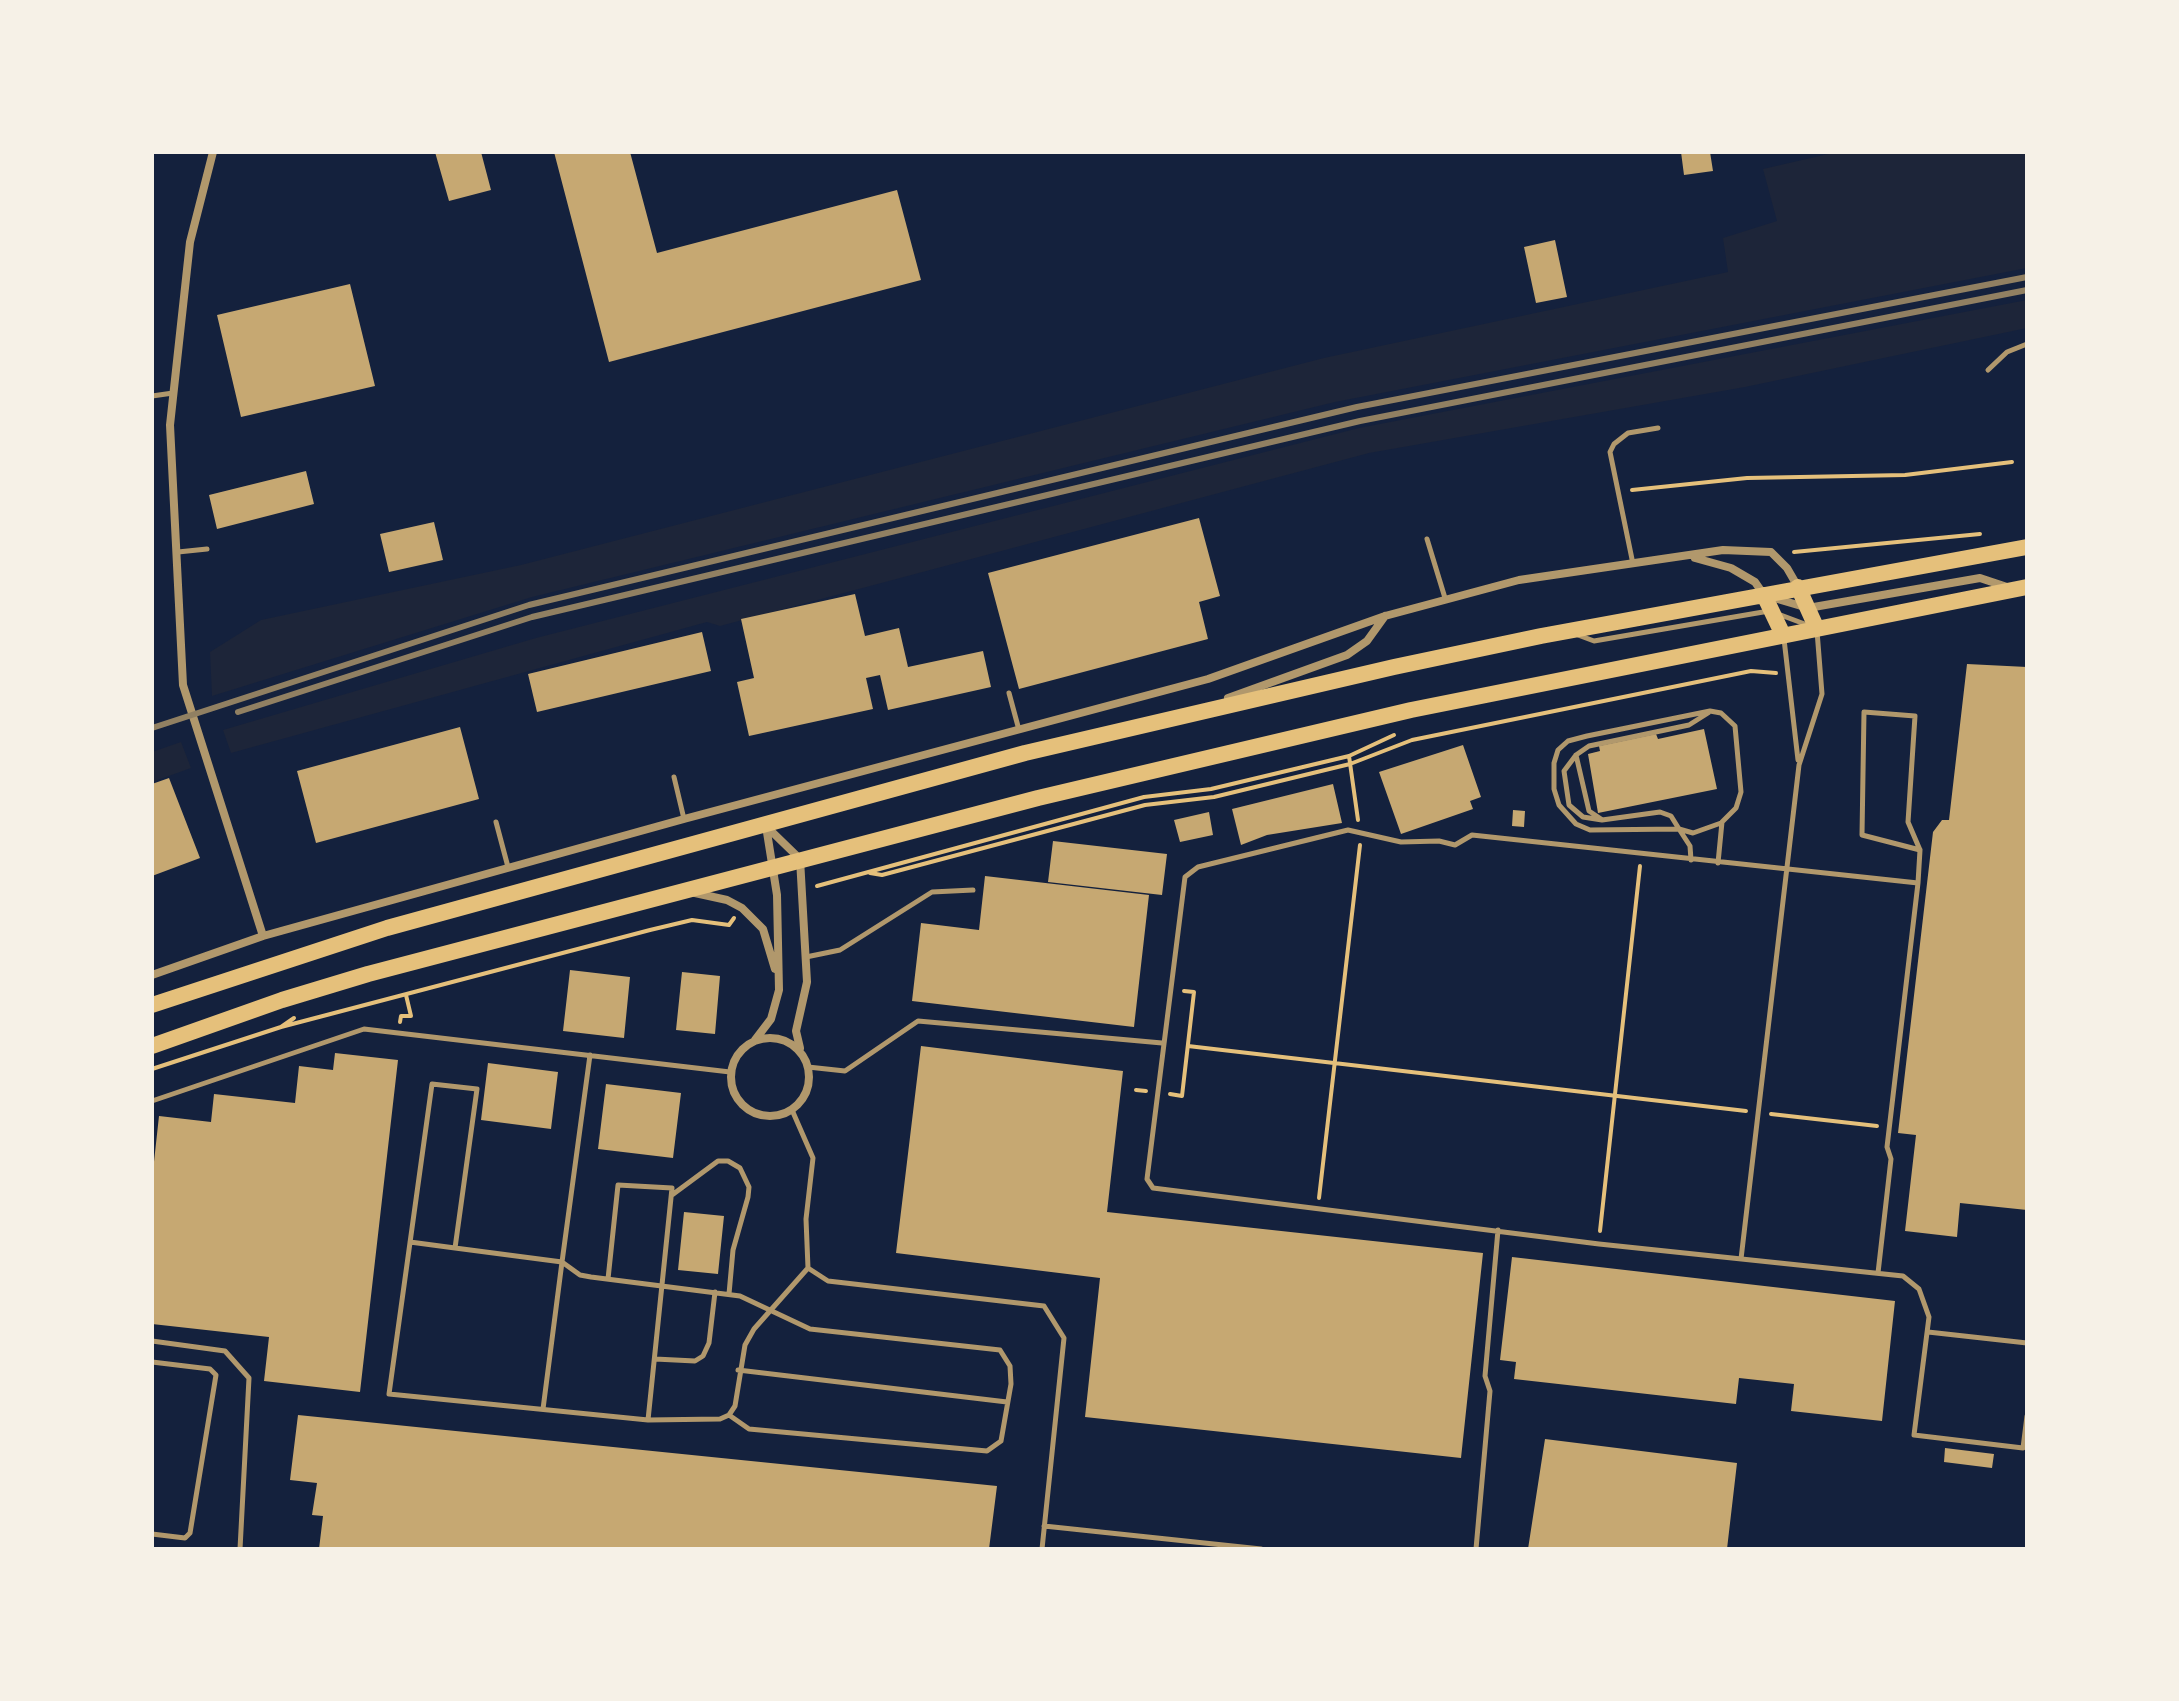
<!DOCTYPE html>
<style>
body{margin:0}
#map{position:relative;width:2179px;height:1701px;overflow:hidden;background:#14213d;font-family:"PT Sans",sans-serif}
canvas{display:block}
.frame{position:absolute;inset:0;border:154px solid #f6f1e7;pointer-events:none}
</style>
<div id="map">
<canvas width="2179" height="1701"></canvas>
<div class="frame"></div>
</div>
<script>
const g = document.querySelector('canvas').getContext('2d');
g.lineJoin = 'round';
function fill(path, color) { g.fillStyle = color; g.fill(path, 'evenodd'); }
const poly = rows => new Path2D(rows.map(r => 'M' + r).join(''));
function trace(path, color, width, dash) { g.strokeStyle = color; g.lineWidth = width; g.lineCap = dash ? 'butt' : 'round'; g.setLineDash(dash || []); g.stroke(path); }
const green = poly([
 [1837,152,2027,152,2027,268,1335,402,532,597,212,696,210,652,261,620,521,565,1324,358,1728,272,1723,238,1777,221,1763,169],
 [2027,300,2027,328,1745,387,1369,453,720,626,707,622,231,753,223,730,536,638,1359,428],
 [181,742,191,768,152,782,152,752]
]);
const building = poly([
 [435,152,481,152,491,190,449,201],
 [554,152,630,152,657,253,897,190,921,280,609,362],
 [1681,152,1710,152,1713,171,1684,175],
 [1555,240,1567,297,1536,303,1524,247],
 [350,284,375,386,241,417,217,315],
 [306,471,314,504,217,529,209,495],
 [1199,518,1220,596,1199,602,1208,639,1019,689,988,573],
 [434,522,443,560,389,572,380,534],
 [855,594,865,636,899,628,908,667,983,651,991,687,888,710,880,675,866,678,873,709,749,736,737,682,754,678,741,619],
 [702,632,711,671,537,712,528,674],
 [1967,664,2027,667,2027,1210,1960,1203,1957,1237,1905,1231,1916,1135,1898,1133,1933,832,1942,820,1949,820],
 [460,727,479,799,316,843,297,771],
 [1704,729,1717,789,1598,813,1588,754,1600,751,1599,746,1656,734,1658,739],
 [1463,745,1481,797,1470,801,1473,809,1401,834,1379,772],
 [169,778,200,858,152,876,152,784],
 [1333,784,1342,823,1267,835,1241,845,1232,809],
 [1513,810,1525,811,1524,827,1512,826],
 [1209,812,1213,835,1180,842,1174,820],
 [1053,841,1167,854,1162,895,1048,882],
 [985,876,1149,895,1134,1027,912,1001,921,923,979,930],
 [570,970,630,977,624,1038,563,1031],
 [682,972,720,976,715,1034,676,1030],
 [921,1046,1123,1071,1107,1212,1483,1253,1461,1458,1085,1417,1100,1278,896,1253],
 [335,1053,398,1060,360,1392,264,1381,269,1337,152,1324,152,1180,159,1116,211,1122,214,1094,295,1103,299,1066,333,1070],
 [488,1063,558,1072,551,1129,481,1120],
 [606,1084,681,1093,673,1158,598,1149],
 [684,1212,724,1216,718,1274,678,1270],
 [1512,1257,1895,1301,1882,1421,1791,1411,1794,1384,1739,1378,1736,1404,1514,1379,1516,1362,1500,1360],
 [298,1415,997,1486,989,1549,319,1549,323,1516,312,1515,317,1483,290,1480],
 [1545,1439,1737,1463,1727,1549,1528,1549],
 [1945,1448,1994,1454,1992,1468,1944,1462]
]);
const path = poly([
 [1632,490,1747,478,1905,475,2012,462],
 [1794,552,1980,534],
 [1349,756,1358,820],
 [870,873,882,875,1145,805,1214,797,1350,764,1412,740,1751,671,1776,673],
 [817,886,1144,797,1211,789,1349,756,1394,735],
 [400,1022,401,1016,411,1016,406,995],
 [281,1027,294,1018],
 [1188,1046,1746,1111],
 [152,1069,281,1027,650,930,692,920,729,925,734,918],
 [1136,1090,1146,1091],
 [1170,1094,1182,1096,1194,992,1184,991],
 [1771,1114,1877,1126],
 [1319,1198,1360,845],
 [1600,1231,1640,866]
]);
const service = poly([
 [1988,370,2007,352,2027,344],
 [152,396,173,393],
 [1427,539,1445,598],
 [178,552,207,549],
 [1633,564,1610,452,1614,444,1628,433,1658,428],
 [1778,614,1810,626],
 [1578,635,1594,641,1769,611],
 [1784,639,1798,760],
 [1009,693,1019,730],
 [1708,713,1689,725,1589,746,1576,755,1564,771,1569,805,1583,817,1602,820,1660,812,1671,816,1679,829,1693,833,1721,823],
 [1576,755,1589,811,1601,819],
 [674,777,684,819],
 [496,822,508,867],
 [1691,860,1690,846,1679,829,1590,830,1576,824,1559,805,1554,789,1554,763,1558,750,1568,741,1587,736,1710,711,1721,713,1735,726,1741,792,1736,808,1722,822,1718,863],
 [1918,883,1920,850,1908,822,1915,716,1864,712,1862,835,1920,850],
 [806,957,840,950,932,892,973,890],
 [590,1055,562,1262,455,1248,477,1089,432,1084,389,1394,648,1420,720,1419,729,1415,735,1406,745,1345,754,1329,808,1268],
 [808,1067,845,1071,918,1021,1162,1043],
 [152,1101,364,1029,730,1072],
 [792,1110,813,1158,806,1219,808,1268,828,1281,1044,1306,1064,1338,1042,1549],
 [672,1195,718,1161,728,1161,740,1168,749,1187,748,1197,733,1250,729,1294],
 [410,1242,455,1248],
 [1741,1259,1799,765,1822,694,1817,631],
 [1878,1273,1891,1159,1887,1147,1918,883,1472,835,1455,845,1439,841,1401,842,1348,830,1198,867,1185,877,1147,1179,1153,1188,1599,1244,1903,1276,1919,1289,1929,1317,1914,1435,2023,1448,2027,1416],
 [608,1279,618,1185,672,1188,648,1420],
 [1928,1332,2027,1343],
 [152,1341,225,1351,249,1378,240,1549],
 [655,1359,695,1361,703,1356,709,1343,715,1292],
 [152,1362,210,1369,216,1375,190,1533,185,1538,152,1534],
 [738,1370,1007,1402],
 [543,1409,562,1262,580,1275,591,1277,740,1296,810,1329,1000,1350,1010,1366,1011,1384,1001,1441,987,1451,749,1429,729,1415],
 [1044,1526,1261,1549],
 [1476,1549,1490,1391,1485,1376,1498,1230]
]);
const minor = poly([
 [213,152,190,242,170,425,183,685,263,936],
 [1695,558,1731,568,1755,582,1764,595,1808,608,1980,578,2007,587],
 [1228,698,1347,655,1367,641,1385,616],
 [766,826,800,859,807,982,796,1031,800,1048],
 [695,893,727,900,742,908,763,929,775,969],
 [152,975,263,936,684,819,1208,679,1385,616,1519,580,1723,550,1771,552,1787,568,1798,587],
 '731 1077a39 39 0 1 1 78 0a39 39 0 1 1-78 0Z',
 [755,1040,771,1019,779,990,777,895,766,826]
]);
const trunk = poly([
 [1798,587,1817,629],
 [1764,595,1783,635],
 [152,1005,387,928,1025,753,1394,667,1541,636,2027,547],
 [152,1046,282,1000,368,974,1038,798,1411,710,2027,587]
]);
const rail = poly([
 [238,712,532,617,1360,421,2027,290],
 [152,728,529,605,1357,407,2027,277]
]);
fill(green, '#1d2539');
fill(building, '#c6a872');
trace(path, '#e5c07b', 4);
trace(service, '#b1986c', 5);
trace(minor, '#b1986c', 8);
trace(trunk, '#e5c07b', 16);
trace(rail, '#918062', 6);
</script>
